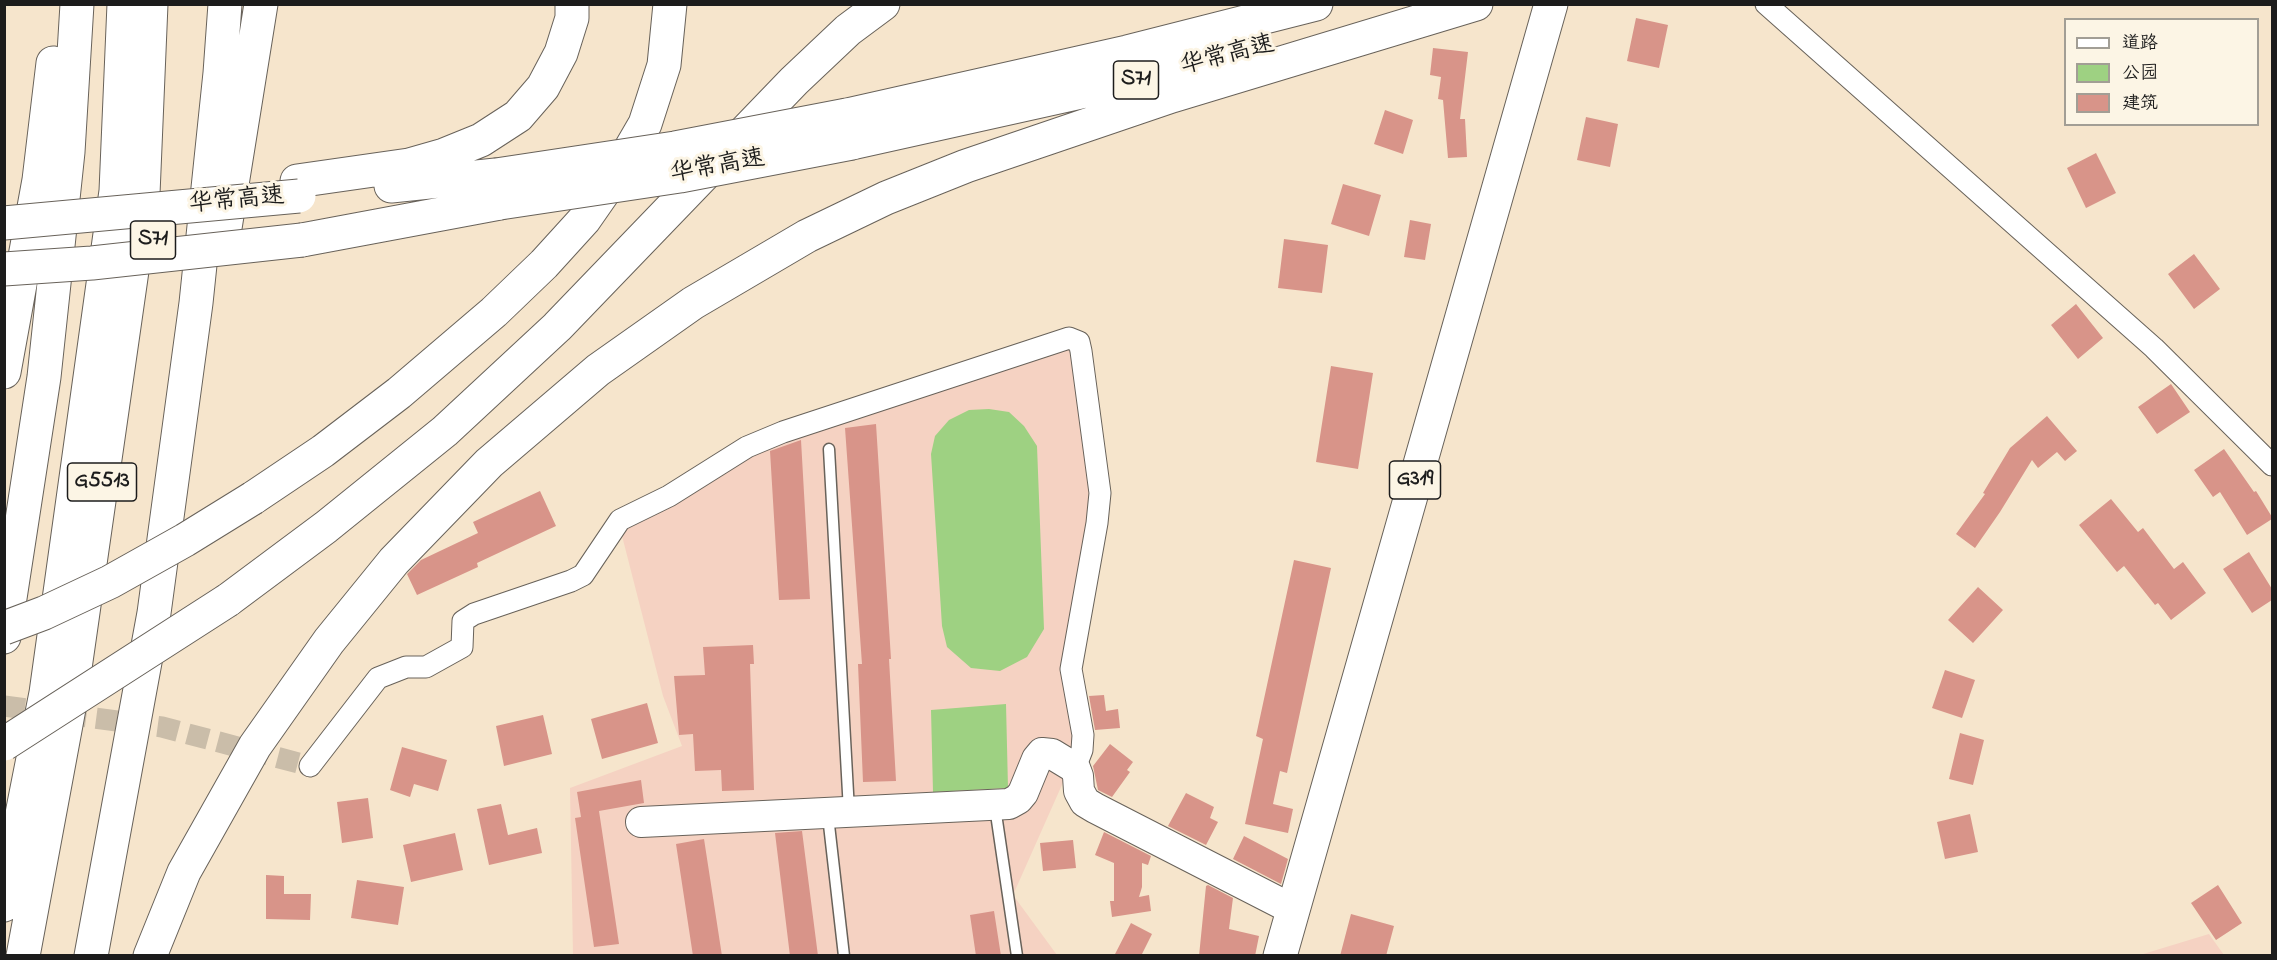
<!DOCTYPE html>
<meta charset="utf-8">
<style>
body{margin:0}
#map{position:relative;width:2277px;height:960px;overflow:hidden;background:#f6e5cc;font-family:"Indie Flower","LXGW WenKai TC",sans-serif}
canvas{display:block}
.frame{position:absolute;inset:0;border:6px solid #1c1c1c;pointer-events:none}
.legend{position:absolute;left:2064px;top:18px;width:195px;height:108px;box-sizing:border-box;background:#fcf5e5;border:2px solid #a29e95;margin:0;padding:8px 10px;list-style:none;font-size:18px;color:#1c1c1c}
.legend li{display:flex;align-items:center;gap:12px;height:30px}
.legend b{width:30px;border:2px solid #a29e95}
</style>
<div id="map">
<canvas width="2277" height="960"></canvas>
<div class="frame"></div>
<ul class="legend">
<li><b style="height:8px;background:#fff"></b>道路</li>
<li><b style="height:16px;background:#9ed182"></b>公园</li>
<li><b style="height:16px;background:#d89489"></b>建筑</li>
</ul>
</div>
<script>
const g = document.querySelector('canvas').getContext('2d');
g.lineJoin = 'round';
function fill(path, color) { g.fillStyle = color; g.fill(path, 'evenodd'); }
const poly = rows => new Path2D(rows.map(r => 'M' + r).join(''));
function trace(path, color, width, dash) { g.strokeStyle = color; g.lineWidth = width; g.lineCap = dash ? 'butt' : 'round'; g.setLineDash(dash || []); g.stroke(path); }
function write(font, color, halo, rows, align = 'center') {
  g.font = font + ' "Indie Flower","LXGW WenKai TC",sans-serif'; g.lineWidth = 6; g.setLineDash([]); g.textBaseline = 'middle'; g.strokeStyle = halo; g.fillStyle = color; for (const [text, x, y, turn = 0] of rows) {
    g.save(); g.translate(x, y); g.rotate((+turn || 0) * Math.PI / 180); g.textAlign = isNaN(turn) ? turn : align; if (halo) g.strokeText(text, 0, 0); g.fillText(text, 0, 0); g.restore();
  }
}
const built = poly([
 [1071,341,1096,510,1068,669,1081,742,1013,895,1057,955,573,955,570,788,682,746,663,696,620,528,758,447],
 [2209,934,2224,955,2140,955]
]);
const green = poly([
 [989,409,1009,412,1024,426,1037,446,1044,629,1027,657,1000,671,971,668,947,647,942,626,931,454,935,436,949,420,969,410],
 [1006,704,1008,788,933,792,931,710]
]);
const building = poly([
 [1636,18,1668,25,1659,68,1627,61],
 [1433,48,1468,52,1460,119,1465,119,1467,157,1448,158,1443,100,1438,99,1441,77,1430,75],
 [1385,110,1413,120,1403,154,1374,144],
 [1586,117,1618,124,1610,167,1577,160],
 [2096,153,2116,193,2086,208,2067,168],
 [1343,184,1381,195,1369,236,1331,224],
 [1410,220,1431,224,1425,260,1404,257],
 [1284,239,1328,245,1322,293,1278,288],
 [2194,254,2220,289,2194,309,2168,274],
 [2076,304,2103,338,2078,359,2051,325],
 [1331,366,1373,373,1358,469,1316,462],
 [2171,384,2190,412,2157,434,2138,407],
 [2047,416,2077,451,2065,461,2057,452,2038,468,2032,460,2000,512,1975,548,1956,534,1985,494,1983,493,2010,448],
 [876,424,891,659,889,659,896,781,863,782,858,664,862,664,845,428],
 [801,440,810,599,779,600,770,451],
 [2224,449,2254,492,2256,491,2272,517,2272,519,2247,535,2220,492,2213,497,2194,470],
 [540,491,556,526,477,563,478,567,417,595,407,574,421,560,478,533,473,522],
 [2111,499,2138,532,2143,528,2174,569,2183,562,2206,593,2171,620,2158,603,2155,605,2124,566,2117,572,2079,525],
 [2249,552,2272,589,2272,600,2252,613,2223,569],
 [1294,560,1331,568,1287,773,1280,771,1273,804,1293,809,1288,833,1245,824,1263,739,1256,736],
 [1978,587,2003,610,1973,643,1948,620],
 [753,645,754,664,750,664,754,790,722,791,721,770,695,771,693,734,679,735,674,676,705,675,703,647],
 [1945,670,1975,680,1962,718,1932,708],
 [1104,695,1106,711,1118,709,1120,728,1095,730,1089,696],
 [647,703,658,743,602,759,591,719],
 [543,715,552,754,504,766,496,726],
 [1960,733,1984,740,1973,785,1949,779],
 [1110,744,1133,762,1127,770,1130,772,1112,797,1098,790,1093,766],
 [402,747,447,760,438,791,414,784,410,797,390,790],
 [641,780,644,803,599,811,619,944,594,947,575,818,581,817,577,792],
 [1186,793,1214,807,1210,818,1218,822,1206,845,1168,826],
 [368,798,373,838,342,843,337,802],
 [501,804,508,835,537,828,542,853,489,865,477,809],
 [1970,814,1978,852,1945,859,1937,822],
 [802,831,818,956,790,956,775,833],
 [1104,832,1151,856,1148,865,1142,863,1142,887,1139,897,1149,895,1151,911,1112,917,1110,901,1114,901,1114,863,1095,855],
 [455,833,463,870,411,882,403,845],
 [1244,836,1288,859,1281,884,1233,859],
 [704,839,722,956,693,956,676,844],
 [1073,840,1076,868,1043,871,1040,843],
 [266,875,284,876,284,894,311,894,310,920,266,919],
 [357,880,404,887,398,925,351,918],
 [1208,885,1233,898,1229,929,1259,936,1255,956,1199,956,1206,886],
 [2218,885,2242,923,2216,940,2191,903],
 [994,911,1001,956,976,956,970,915],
 [1351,914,1394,926,1386,956,1340,956],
 [1131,923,1152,934,1141,956,1114,956]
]);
const streetTunnel = poly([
 [4,706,162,727,310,766]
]);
const lane = poly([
 [829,449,849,811],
 [995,807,1017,956],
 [828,816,844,956]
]);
const street = poly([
 [1766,4,2154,348,2272,465],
 [310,766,378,678,406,667,426,667,462,647,463,621,474,614,571,581,583,575,620,520,669,496,747,447,783,432,1069,338,1079,342,1081,351,1100,493,1097,523,1071,669,1083,735,1082,750,1075,768]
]);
const secondary = poly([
 [641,822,1009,804,1018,799,1023,793,1037,759,1042,753,1052,754,1075,768,1078,776,1079,791,1085,802,1095,808,1292,909]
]);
const highway = poly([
 [847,115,1127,52,1316,4],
 [852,143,1140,79,1239,54],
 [297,181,409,165,444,155,481,140,518,116,543,87,561,53,572,18,572,4],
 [391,186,496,175],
 [225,228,261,4],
 [302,240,500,203],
 [4,372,39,180,53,63],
 [253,498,323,451,399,393,494,312,544,264,584,220,616,174,645,124,664,65,670,4],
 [228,600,326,527,445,431,557,327,794,81,848,30,883,4],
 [4,637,44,377,68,152,77,4],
 [4,905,46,693,116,191,124,4],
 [23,956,70,703,143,194,151,4],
 [91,956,154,613,196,303,220,73,225,4],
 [150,956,184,872,255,746,329,641,394,561,489,463,598,370,693,303,807,236,886,198,966,166,1172,96,1476,4],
 [1280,956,1551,4]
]);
const highwayBridge = poly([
 [496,175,675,148,847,115],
 [500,203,680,176,852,143],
 [4,223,299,196],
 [4,269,92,263,302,240],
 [4,628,44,613,110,582,185,540,253,498],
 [4,744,228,600]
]);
const shields = [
 [1136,80,45],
 [153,240,45],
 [1415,480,51],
 [102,482,69]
];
const shieldNames = [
 ["S71",1136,80],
 ["S71",153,240],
 ["G319",1415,480],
 ["G5513",102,482]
];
const streetNames = [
 ["华常高速",1228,57,-14],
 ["华常高速",718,168,-10],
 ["华常高速",237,202,-5]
];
fill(built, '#f5d2c2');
fill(green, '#9ed182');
fill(building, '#d89489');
trace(streetTunnel, '#cabda9', 21, [21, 10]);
trace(lane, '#68625a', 13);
trace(street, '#68625a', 23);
trace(secondary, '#68625a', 32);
trace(highway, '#68625a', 35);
trace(lane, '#fff', 10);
trace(street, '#fff', 21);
trace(secondary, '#fff', 30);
trace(highway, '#fff', 33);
trace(highwayBridge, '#68625a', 35, []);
trace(highwayBridge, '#fff', 33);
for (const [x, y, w] of shields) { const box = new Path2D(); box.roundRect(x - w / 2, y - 19, w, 38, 4.5); g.fillStyle = '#fcf5e5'; g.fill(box); trace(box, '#1c1c1c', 1.5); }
write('bold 22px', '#1c1c1c', null, shieldNames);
write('24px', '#1c1c1c', '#fcf5e5', streetNames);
</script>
